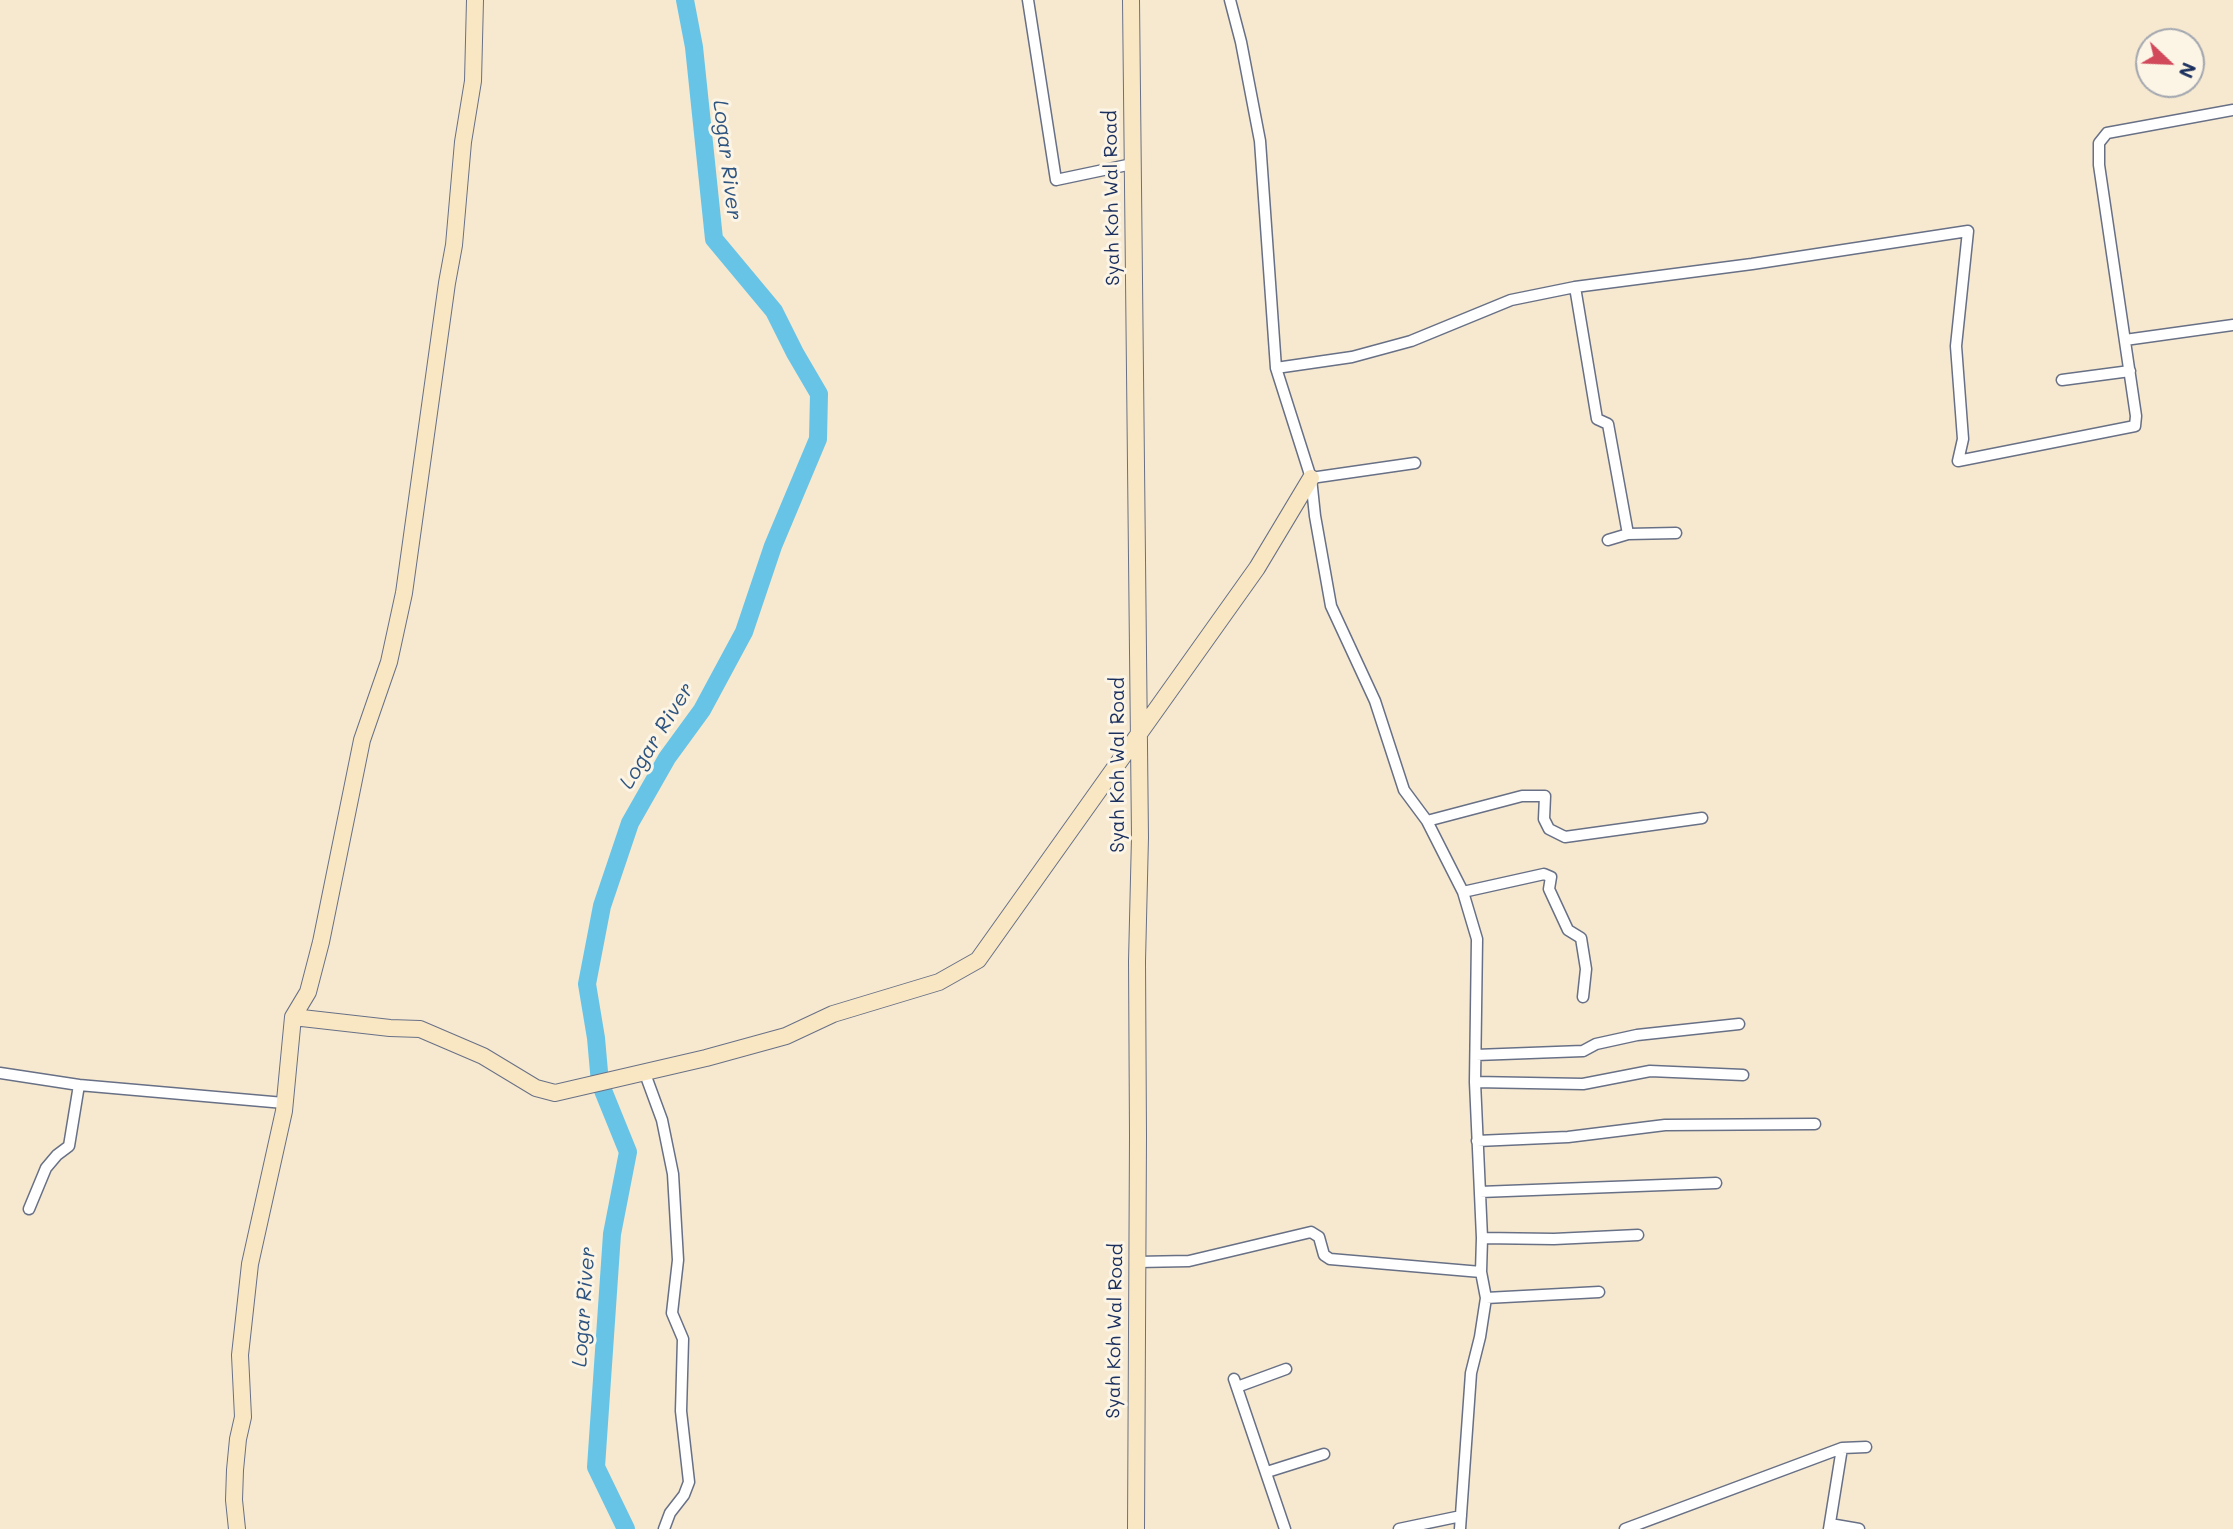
<!DOCTYPE html>
<style>
body{margin:0}
#map{position:relative;width:2233px;height:1529px;overflow:hidden;background:#f6e9d0;font-family:Mali,sans-serif}
canvas{display:block}
.north{position:absolute;left:2135px;top:28px;width:70px;height:70px;box-sizing:border-box;background:#fcf5e5;border:2px solid #a2a6af;border-radius:50%;rotate:113deg;font-size:19px;font-weight:700;line-height:28px;text-align:center;color:#1b2f5e}
.north::after{content:'';display:block;margin:auto;width:24px;height:32px;background:#d1495b;clip-path:polygon(50% 0,100% 100%,50% 72%,0 100%)}
</style>
<div id="map">
<canvas width="2233" height="1529"></canvas>
<div class="north">N</div>
</div>
<script>
const g = document.querySelector('canvas').getContext('2d');
g.lineJoin = 'round';
const poly = rows => new Path2D(rows.map(r => 'M' + r).join(''));
function trace(path, color, width, dash) { g.strokeStyle = color; g.lineWidth = width; g.lineCap = dash ? 'butt' : 'round'; g.setLineDash(dash || []); g.stroke(path); }
function write(font, color, halo, rows, align = 'center') {
  g.font = font + ' Mali,sans-serif'; g.lineWidth = 6; g.setLineDash([]); g.textBaseline = 'middle'; g.strokeStyle = halo; g.fillStyle = color; for (const [text, x, y, turn = 0] of rows) {
    g.save(); g.translate(x, y); g.rotate((+turn || 0) * Math.PI / 180); g.textAlign = isNaN(turn) ? turn : align; if (halo) g.strokeText(text, 0, 0); g.fillText(text, 0, 0); g.restore();
  }
}
const river = poly([
 [626,1529,596,1467,612,1234,628,1152,600,1083,596,1038,587,984,602,906,630,823,667,758,702,710,744,632,773,546,818,439,819,394,795,353,774,311,714,239,694,47,685,0]
]);
const street = poly([
 [1028,0,1056,180,1132,164],
 [1230,0,1241,42,1260,141,1276,368,1311,478,1315,516,1331,606,1375,701,1404,790,1427,821,1463,892,1477,939,1475,1082,1482,1238,1481,1272,1486,1298,1480,1337,1471,1373,1460,1529],
 [1575,287,1597,419,1608,424,1628,534],
 [2125,340,2233,325],
 [1276,368,1352,357,1411,341,1511,300,1575,287,1752,264,1968,231,1956,346,1963,439,1958,461,2135,426,2136,416,2099,165,2099,143,2107,133,2233,110],
 [2062,380,2130,371],
 [1311,478,1415,463],
 [1608,540,1628,534,1676,533],
 [1427,821,1522,796,1545,796,1544,819,1549,829,1565,837,1702,818],
 [1463,892,1544,874,1551,877,1549,889,1568,930,1581,938,1586,969,1583,997],
 [1476,1055,1583,1051,1596,1044,1637,1035,1739,1024],
 [644,1071,662,1120,673,1174,678,1260,672,1313,683,1339,681,1411,689,1482,684,1495,670,1513,664,1529],
 [0,1073,79,1085,284,1103],
 [1475,1082,1583,1084,1650,1071,1743,1075],
 [1477,1141,1568,1137,1665,1125,1815,1124],
 [1480,1192,1716,1183],
 [29,1209,46,1168,57,1155,69,1146,79,1085],
 [1482,1238,1554,1239,1638,1235],
 [1137,1262,1189,1261,1311,1232,1319,1237,1324,1255,1330,1259,1481,1272],
 [1486,1298,1599,1292],
 [1234,1379,1285,1529],
 [1237,1387,1286,1369],
 [1267,1472,1324,1454],
 [1830,1524,1859,1529],
 [1399,1529,1461,1516],
 [1625,1529,1842,1448,1866,1447],
 [1829,1529,1842,1448]
]);
const secondary = poly([
 [1131,0,1140,837,1137,961,1138,1136,1136,1529],
 [293,1017,390,1028,420,1029,483,1056,536,1088,555,1093,706,1058,786,1036,833,1014,939,982,978,960,1257,568,1311,478],
 [237,1529,234,1500,235,1470,238,1439,243,1417,240,1355,250,1264,284,1111,293,1017,308,992,321,942,362,740,389,662,404,593,447,283,454,245,463,142,473,81,475,0]
]);
const streetNames = [
 ["Syah Koh Wal Road",1112,198,-91],
 ["Syah Koh Wal Road",1118,765,-90],
 ["Syah Koh Wal Road",1115,1331,-89]
];
const waterNames = [
 ["Logar River",727,160,83],
 ["Logar River",657,736,-58],
 ["Logar River",584,1307,-86]
];
trace(river, '#68c4e6', 18);
trace(street, '#687086', 13);
trace(secondary, '#687086', 18);
trace(street, '#fff', 10);
trace(secondary, '#f9e7c3', 16);
write('19px', '#1b2f5e', '#fcf5e5', streetNames);
write('italic 21px', '#2e5480', '#fcf5e5', waterNames);
</script>
